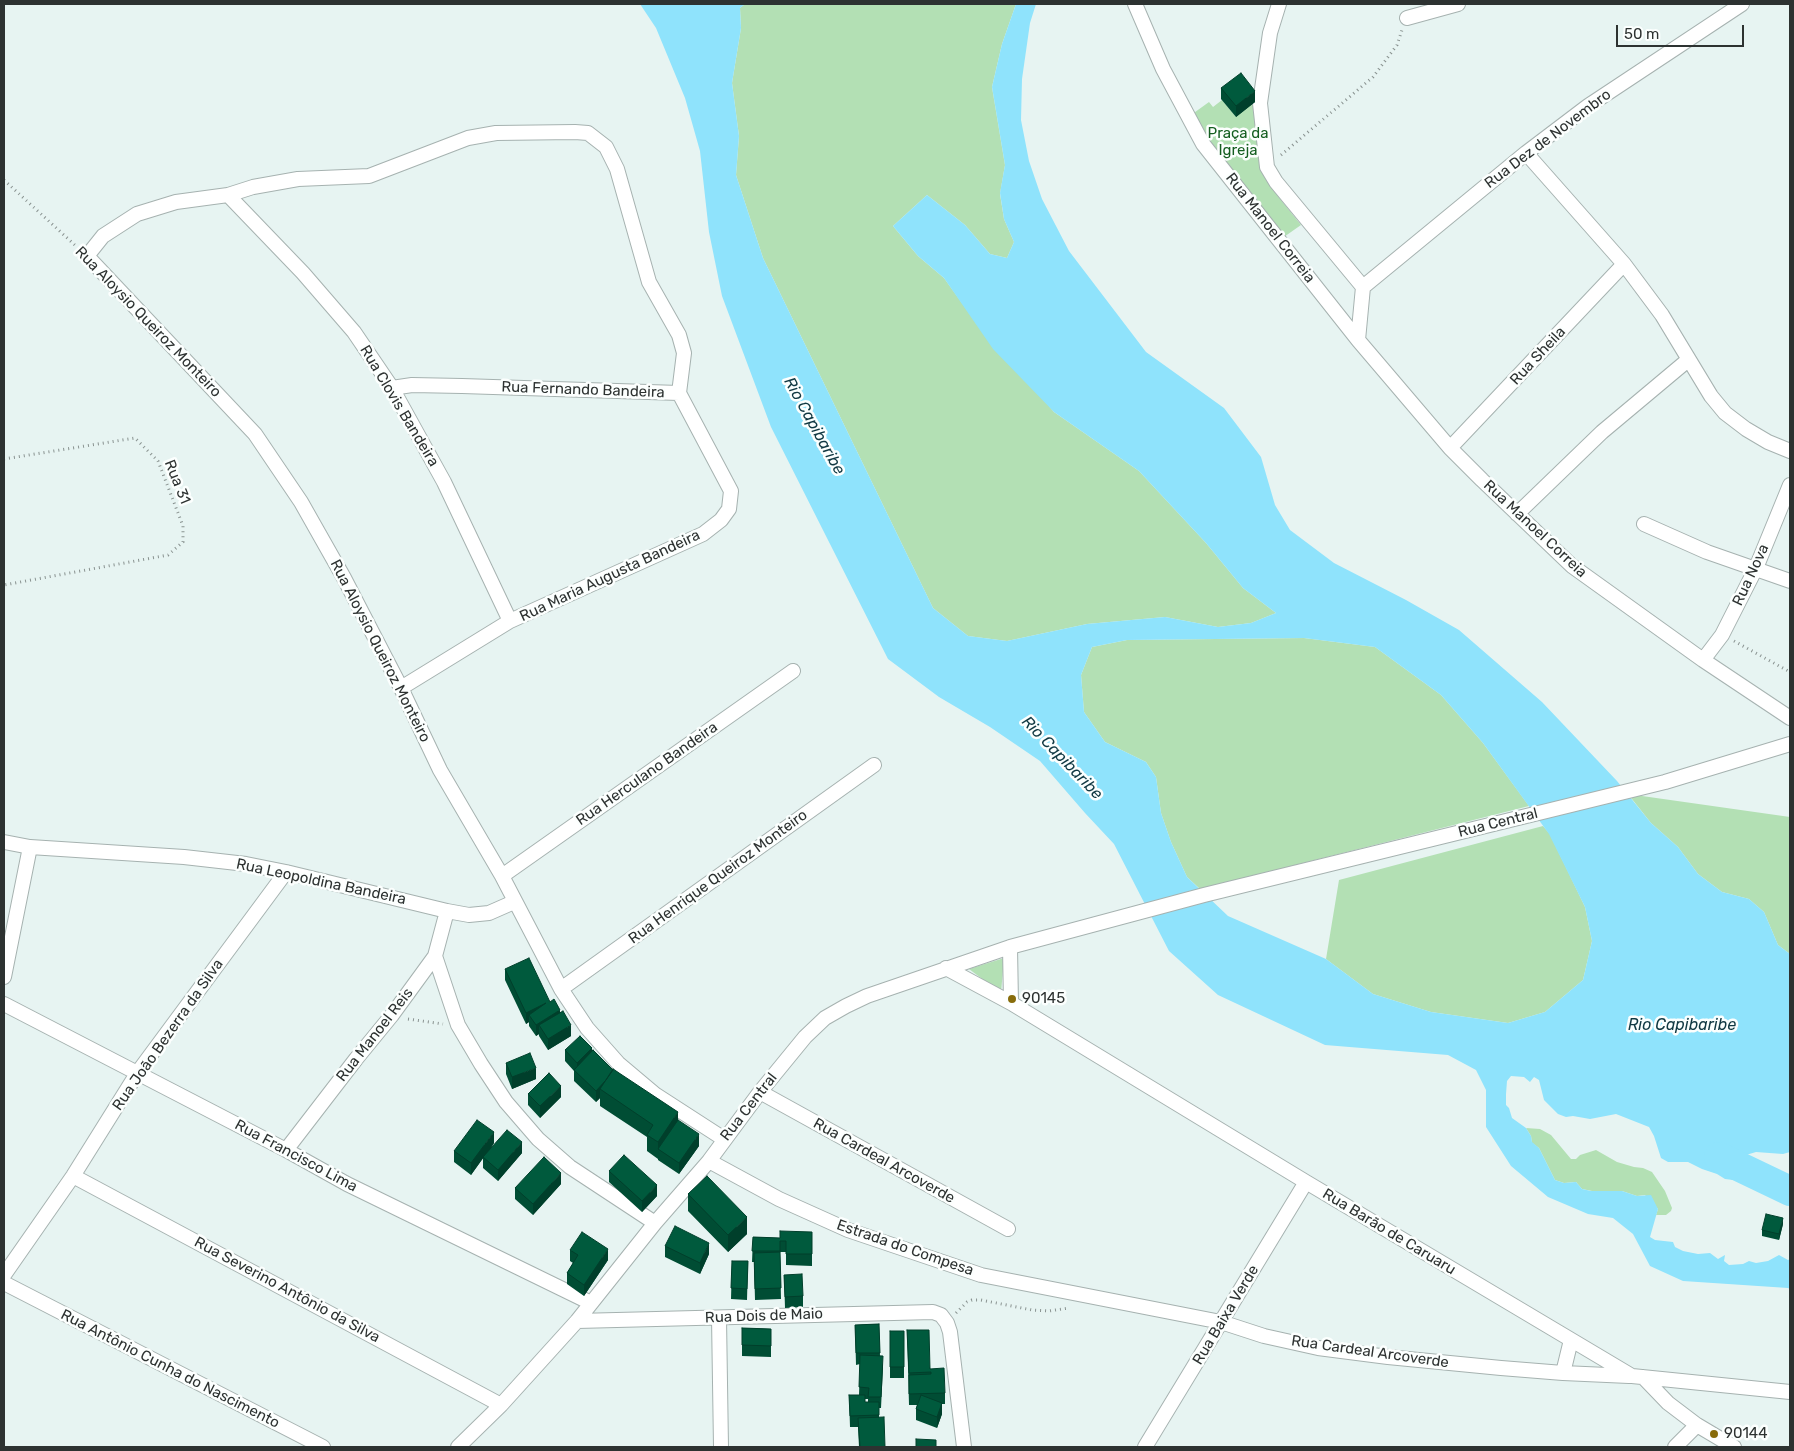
<!DOCTYPE html>
<meta charset="utf-8">
<style>
body{margin:0}
#map{position:relative;width:1794px;height:1451px;overflow:hidden;background:#e7f4f2;font-family:Rubik,sans-serif}
canvas{display:block}
.frame{position:absolute;inset:0;border:5px solid #2d3231;pointer-events:none}
.scale{position:absolute;left:1616px;top:25px;width:128px;height:22px;box-sizing:border-box;border:2px solid #2d3231;border-top:0;padding-left:6px;font-size:15px;line-height:18px;white-space:nowrap;color:#2d3231;-webkit-text-stroke:4px #fcfffe;paint-order:stroke}
</style>
<div id="map">
<canvas width="1794" height="1451"></canvas>
<div class="frame"></div>
<div class="scale">50 m</div>
</div>
<script>
const g = document.querySelector('canvas').getContext('2d');
g.lineJoin = 'round';
function fill(path, color) { g.fillStyle = color; g.fill(path, 'evenodd'); }
const poly = rows => new Path2D(rows.map(r => 'M' + r).join(''));
function trace(path, color, width, dash) { g.strokeStyle = color; g.lineWidth = width; g.lineCap = dash ? 'butt' : 'round'; g.setLineDash(dash || []); g.stroke(path); }
function write(font, color, halo, rows, align = 'center') {
  g.font = font + ' Rubik,sans-serif'; g.lineWidth = 5; g.setLineDash([]); g.textBaseline = 'middle'; g.strokeStyle = halo; g.fillStyle = color; for (const [text, x, y, turn = 0] of rows) {
    g.save(); g.translate(x, y); g.rotate((+turn || 0) * Math.PI / 180); g.textAlign = isNaN(turn) ? turn : align; if (halo) g.strokeText(text, 0, 0); g.fillText(text, 0, 0); g.restore();
  }
}
const green = poly([
 [745,4,1016,4,1002,44,992,87,1005,165,1000,194,1004,219,1014,242,1007,258,990,254,965,225,927,195,893,226,918,256,944,278,962,303,1054,412,1139,471,1206,543,1243,588,1276,613,1251,623,1218,627,1165,617,1087,624,1007,641,968,636,933,608,763,258,736,175,739,136,732,83,741,28,740,8],
 [1263,90,1265,165,1277,195,1301,225,1281,239,1195,124,1191,115,1209,102,1213,107,1222,100,1236,117],
 [1304,638,1375,647,1441,695,1483,743,1529,806,1200,889,1187,877,1171,842,1161,813,1156,777,1146,762,1105,742,1084,712,1081,675,1092,647,1127,640],
 [1628,794,1790,817,1790,954,1778,945,1764,912,1749,899,1722,892,1698,874,1678,847,1651,823],
 [1543,826,1550,834,1585,907,1592,941,1583,980,1545,1012,1508,1023,1431,1012,1373,994,1326,959,1339,880],
 [1004,958,1001,993,969,969],
 [1526,1128,1540,1129,1551,1135,1571,1159,1576,1159,1580,1155,1596,1150,1617,1162,1634,1167,1643,1168,1652,1172,1665,1191,1672,1208,1671,1211,1666,1215,1656,1215,1658,1209,1645,1195,1637,1196,1622,1191,1592,1191,1582,1189,1576,1182,1564,1183,1555,1180,1539,1148,1532,1143,1531,1136]
]);
const water = poly([
 [640,4,745,4,740,8,741,28,732,83,739,136,736,175,763,258,933,608,968,636,1007,641,1087,624,1165,617,1218,627,1251,623,1276,613,1243,588,1206,543,1139,471,1054,412,993,349,944,278,918,256,893,226,927,195,965,225,990,254,1007,258,1014,242,1004,219,1000,193,1005,165,992,87,1002,44,1016,4,1036,4,1030,23,1022,79,1021,120,1029,161,1042,199,1069,251,1146,352,1224,408,1261,457,1275,505,1290,530,1334,563,1406,600,1459,630,1542,702,1617,781,1651,823,1678,847,1698,874,1722,892,1749,899,1764,912,1778,945,1790,954,1790,1152,1783,1154,1756,1152,1746,1155,1744,1164,1757,1171,1754,1179,1758,1183,1725,1179,1717,1174,1702,1169,1688,1162,1668,1162,1661,1158,1654,1136,1649,1127,1616,1114,1590,1119,1573,1116,1566,1117,1558,1114,1544,1100,1539,1080,1534,1077,1530,1082,1524,1077,1511,1076,1507,1081,1506,1094,1506,1105,1509,1108,1512,1118,1526,1128,1531,1136,1532,1142,1539,1148,1555,1180,1564,1183,1576,1182,1582,1189,1591,1191,1622,1191,1637,1196,1651,1195,1658,1209,1650,1237,1655,1240,1673,1242,1675,1247,1683,1251,1698,1254,1710,1253,1718,1259,1725,1255,1724,1261,1729,1265,1743,1264,1749,1261,1756,1263,1768,1261,1779,1255,1788,1260,1790,1259,1790,1289,1788,1288,1683,1281,1650,1266,1633,1234,1613,1218,1588,1214,1548,1197,1511,1166,1486,1127,1486,1090,1476,1070,1448,1055,1325,1045,1218,995,1169,951,1114,844,1085,813,1040,761,990,727,939,697,888,659,771,427,722,296,709,232,700,151,685,98,656,28],
 [1304,638,1375,647,1441,695,1483,743,1549,834,1585,907,1592,941,1583,980,1545,1012,1508,1023,1431,1012,1373,994,1326,959,1228,916,1187,877,1171,842,1161,813,1156,777,1146,762,1105,742,1084,712,1081,675,1092,647,1127,640]
]);
const river = poly([
 [1719,1157,1790,1191]
]);
const path = poly([
 [1281,155,1373,77,1397,45,1402,30],
 [4,180,77,247],
 [4,459,135,438,158,461,183,526,183,542,168,555,4,585],
 [1734,641,1790,672],
 [408,1019,443,1024],
 [956,1313,967,1302,972,1300,981,1300,1032,1310,1049,1311,1069,1308]
]);
const street = poly([
 [1135,4,1163,69,1203,144,1358,340],
 [1279,4,1270,33,1260,103,1267,167,1276,182,1363,287],
 [1407,18,1458,4],
 [1526,153,1624,264,1662,315,1711,396,1725,413,1746,429,1768,442,1790,451],
 [228,195,303,273,354,332,392,388,444,482,510,621],
 [1363,287,1358,340,1450,448,1482,480,1572,566,1703,660,1790,718],
 [1363,287,1526,153,1588,106,1742,4],
 [392,388,412,385,462,386,679,393],
 [679,393,684,353,679,335,649,282,617,169,606,147,588,133,575,132,496,133,468,138,369,176,298,179,253,187,228,195,176,202,137,214,103,236,87,256,255,434,301,502,344,578,401,688,440,770,502,876,561,989,587,1028,618,1063,656,1095,724,1139],
 [1450,448,1624,264],
 [1517,514,1602,432,1688,360],
 [1644,524,1707,552,1790,581],
 [1703,660,1722,635,1756,568,1790,485],
 [401,688,510,621,703,534,721,520,729,509,731,491,679,393],
 [4,842,30,847,184,857,246,864,286,872,447,911,469,915,489,913,514,902],
 [502,876,793,671],
 [1010,947,1011,1003],
 [435,956,458,1025,481,1064,506,1102,538,1139,570,1167,655,1223],
 [946,968,1011,1003,1306,1182,1632,1376,1790,1392],
 [4,977,30,847],
 [561,989,874,765],
 [4,1004,286,1150,347,1184,591,1303],
 [760,1092,1008,1229],
 [286,1150,356,1059,392,1015,435,956,447,911],
 [709,1161,779,1199,848,1230,981,1275,1221,1322,1264,1336,1318,1348,1388,1357,1501,1368,1563,1373,1629,1376],
 [73,1176,501,1405],
 [4,1275,73,1176,138,1072,286,872],
 [4,1283,323,1447],
 [719,1318,721,1447],
 [577,1321,933,1312,941,1315,947,1323,950,1332,964,1447],
 [1563,1373,1571,1340],
 [1643,1377,1668,1403,1697,1425,1734,1447],
 [458,1447,501,1405,577,1321,655,1223,709,1161,760,1092,805,1037,825,1018,846,1006,867,996,1010,947,1204,895,1665,782,1790,744],
 [1145,1447,1306,1182],
 [1675,1447,1697,1425]
]);
const wall = poly([
 [1221,88,1255,102,1236,117,1221,99],
 [505,969,550,1002,560,1012,571,1036,548,1050,539,1036,539,1034,536,1036,529,1026,529,1022,526,1024,505,980],
 [565,1050,592,1051,613,1070,678,1121,699,1146,679,1174,658,1160,658,1157,658,1159,647,1151,647,1137,600,1106,600,1098,596,1102,574,1081,574,1071,565,1061],
 [506,1063,536,1079,512,1089,506,1074],
 [528,1094,561,1097,540,1118,528,1105],
 [494,1143,490,1150,522,1153,498,1181,483,1168,483,1158,471,1175,454,1162,454,1151],
 [609,1171,657,1196,642,1212,609,1182],
 [561,1184,533,1215,515,1199,515,1188],
 [688,1194,747,1234,728,1252,688,1211],
 [1783,1224,1779,1240,1762,1236,1762,1230],
 [812,1232,812,1266,786,1265,786,1252,780,1252,781,1299,755,1300,754,1262,752,1262,753,1237,780,1238],
 [665,1246,709,1254,700,1274,665,1257],
 [570,1250,608,1260,584,1296,567,1284,567,1273,573,1263,570,1261],
 [732,1261,748,1261,747,1300,731,1299],
 [784,1275,803,1296,803,1307,785,1308],
 [879,1324,880,1356,883,1367,881,1408,879,1408,879,1418,885,1447,859,1447,858,1427,850,1427,849,1395,859,1395,860,1364,856,1365,855,1325],
 [865,1399,868,1399,868,1402,865,1402],
 [742,1328,771,1329,771,1357,742,1356],
 [907,1330,945,1393,945,1404,942,1404,942,1414,937,1428,916,1420,916,1409,917,1405,909,1405],
 [890,1331,904,1331,904,1378,890,1378]
]);
const shadedWall = poly([
 [1255,91,1255,102,1236,117,1236,106],
 [546,1003,529,1015,529,1022,526,1024,526,1013],
 [560,1010,560,1021,539,1025,539,1034,536,1036,536,1025],
 [571,1025,571,1036,548,1050,548,1039],
 [592,1048,592,1059,577,1074,577,1063],
 [536,1068,536,1079,512,1089,512,1077],
 [614,1071,600,1089,600,1098,596,1102,596,1091],
 [561,1086,561,1097,540,1118,540,1106],
 [678,1112,678,1128,658,1149,658,1159,658,1142],
 [494,1132,494,1143,471,1175,471,1163],
 [699,1134,699,1146,679,1174,679,1163],
 [522,1142,522,1153,498,1181,498,1170],
 [561,1173,561,1184,533,1215,533,1204],
 [657,1185,657,1196,642,1212,642,1201],
 [747,1217,747,1234,728,1252,728,1235],
 [1783,1218,1783,1224,1779,1240,1779,1234],
 [709,1243,709,1254,700,1274,700,1263],
 [608,1249,608,1260,584,1296,584,1285],
 [942,1403,942,1414,937,1428,937,1417]
]);
const building = poly([
 [1241,73,1255,91,1236,106,1221,88,1241,73],
 [529,958,550,1002,554,999,560,1010,536,1025,529,1015,546,1003,526,1013,505,969,529,958],
 [563,1011,571,1025,548,1039,539,1025,563,1011],
 [580,1036,592,1048,577,1063,565,1050,580,1036],
 [593,1050,613,1070,606,1080,596,1091,574,1070,593,1050],
 [530,1053,536,1068,512,1077,506,1063,530,1053],
 [613,1069,678,1112,658,1142,647,1135,653,1125,600,1089,613,1069],
 [549,1073,561,1086,540,1106,528,1094,549,1073],
 [477,1120,494,1132,471,1163,454,1151,477,1120],
 [678,1120,699,1134,679,1163,658,1149,678,1120],
 [507,1130,522,1142,498,1170,483,1157,507,1130],
 [624,1155,657,1185,642,1201,609,1171,624,1155],
 [544,1157,561,1173,533,1204,515,1188,544,1157],
 [707,1176,747,1217,728,1235,688,1194,707,1176],
 [1766,1214,1783,1218,1779,1234,1762,1230,1766,1214],
 [675,1226,709,1243,700,1263,665,1246,675,1226],
 [780,1231,812,1232,812,1254,786,1254,786,1241,780,1241,780,1251,752,1251,753,1237,780,1238,780,1231],
 [582,1232,608,1249,584,1285,567,1273,578,1255,570,1250,582,1232],
 [780,1252,781,1288,755,1289,754,1253,780,1252],
 [732,1261,748,1261,747,1289,731,1288,732,1261],
 [802,1274,803,1296,785,1297,784,1275,802,1274],
 [879,1324,880,1353,856,1353,855,1325,879,1324],
 [742,1328,771,1329,771,1346,742,1345,742,1328],
 [907,1330,929,1330,930,1369,944,1368,945,1393,909,1394,909,1375,931,1374,931,1372,909,1373,907,1330],
 [890,1331,904,1331,904,1367,890,1367,890,1331],
 [860,1355,883,1356,881,1397,868,1397,869,1388,859,1387,860,1355],
 [849,1395,865,1395,865,1402,879,1402,879,1415,850,1416,849,1395],
 [921,1395,942,1403,937,1417,916,1409,921,1395],
 [884,1417,885,1447,860,1447,858,1418,884,1417],
 [916,1439,936,1440,936,1447,916,1447,916,1439]
]);
const markers = [
 [1012,999,5,"#886c0b"],
 [1714,1434,5,"#886c0b"]
];
const parkNames = [
 ["Praça da",1238,134],
 ["Igreja",1238,151]
];
const streetNames = [
 ["Rua Dez de Novembro",1548,139,-37],
 ["Rua Manoel Correia",1270,228,52],
 ["Rua Aloysio Queiroz Monteiro",148,322,46],
 ["Rua Sheila",1538,356,-47],
 ["Rua Fernando Bandeira",583,390,2],
 ["Rua Clovis Bandeira",399,406,59],
 ["Rua 31",177,482,68],
 ["Rua Manoel Correia",1535,529,43],
 ["Rua Nova",1751,575,-65],
 ["Rua Maria Augusta Bandeira",610,576,-25],
 ["Rua Aloysio Queiroz Monteiro",380,651,63],
 ["Rua Herculano Bandeira",647,774,-35],
 ["Rua Central",1498,823,-14],
 ["Rua Henrique Queiroz Monteiro",718,877,-36],
 ["Rua Leopoldina Bandeira",321,882,12],
 ["Rua João Bezerra da Silva",168,1035,-55],
 ["Rua Manoel Reis",375,1035,-52],
 ["Rua Central",749,1107,-52],
 ["Rua Francisco Lima",296,1156,28],
 ["Rua Cardeal Arcoverde",884,1161,29],
 ["Rua Barão de Caruaru",1389,1232,31],
 ["Estrada do Compesa",905,1248,19],
 ["Rua Severino Antônio da Silva",287,1290,28],
 ["Rua Baixa Verde",1226,1315,-59],
 ["Rua Dois de Maio",764,1316,-2],
 ["Rua Cardeal Arcoverde",1370,1352,8],
 ["Rua Antônio Cunha do Nascimento",170,1369,27]
];
const poiNames = [
 ["90145",1022,999],
 ["90144",1724,1434]
];
const waterNames = [
 ["Rio Capibaribe",814,426,61],
 ["Rio Capibaribe",1062,758,46],
 ["Rio Capibaribe",1682,1025]
];
fill(green, '#b3e0b4');
fill(water, '#8fe3fc');
trace(river, '#8fe3fc', 30);
trace(street, '#a6b2b0', 16);
trace(path, '#899290', 3, [1, 4]);
trace(street, '#fff', 14);
fill(wall, '#004d34');
fill(shadedWall, '#003f2b');
fill(building, '#005a3d');
trace(building, '#003f2b', 1);
for (const [x, y, r, color] of markers) { const dot = new Path2D(); dot.arc(x, y, r, 0, 2 * Math.PI); g.fillStyle = color; g.fill(dot); trace(dot, '#fcfffe', 2); }
write('15px', '#155f21', '#fcfffe', parkNames);
write('15px', '#2d3231', '#fcfffe', streetNames);
write('15px', '#2d3231', '#fcfffe', poiNames, 'left');
write('italic 16px', '#113943', '#fcfffe', waterNames);
</script>
